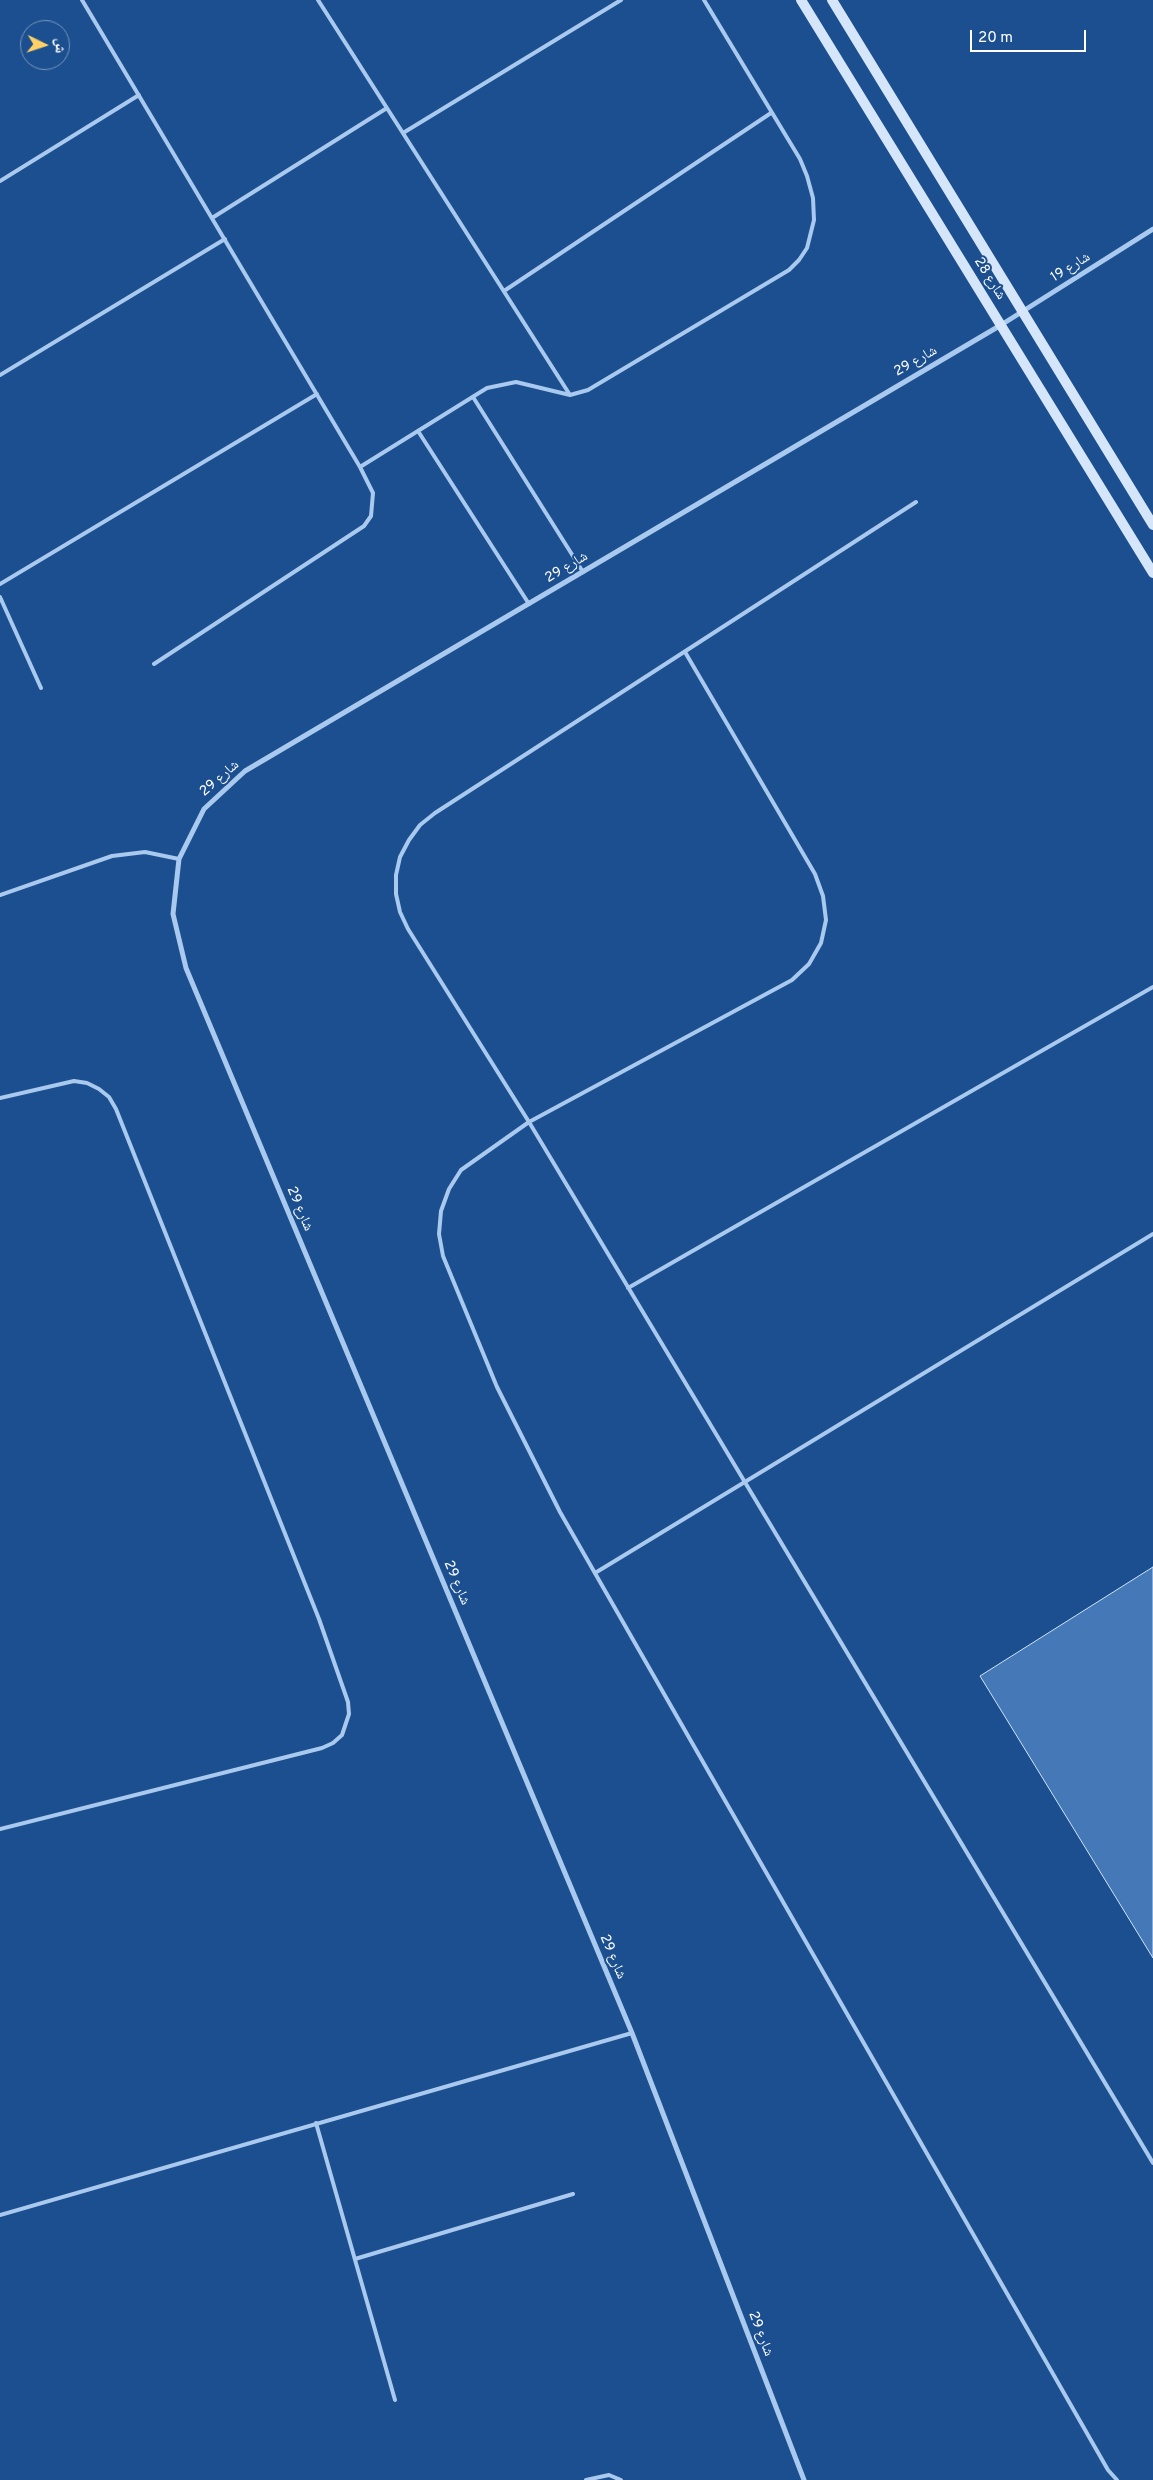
<!DOCTYPE html>
<meta charset="utf-8">
<style>
body{margin:0}
#map{position:relative;width:1153px;height:2480px;overflow:hidden;background:#1b4f8f;font-family:Overpass,"Noto Naskh Arabic",sans-serif}
canvas{display:block}
.north{position:absolute;left:20px;top:20px;width:50px;height:50px;box-sizing:border-box;background:#1b4f8f;border:1px solid #7695bc;border-radius:50%;rotate:94deg;font-size:14px;font-weight:700;line-height:20px;text-align:center;color:#fff}
.north::after{content:'';display:block;margin:auto;width:18px;height:22px;background:#ffd166;clip-path:polygon(50% 0,100% 100%,50% 72%,0 100%)}
.scale{position:absolute;left:970px;top:30px;width:116px;height:22px;box-sizing:border-box;border:2px solid #fff;border-top:0;padding-left:6px;font-size:15px;line-height:18px;white-space:nowrap;color:#fff;-webkit-text-stroke:4px #1b4f8f;paint-order:stroke}
</style>
<div id="map">
<canvas width="1153" height="2480"></canvas>
<div class="north">ش</div>
<div class="scale">20 m</div>
</div>
<script>
const g = document.querySelector('canvas').getContext('2d');
g.lineJoin = 'round';
function fill(path, color) { g.fillStyle = color; g.fill(path, 'evenodd'); }
const poly = rows => new Path2D(rows.map(r => 'M' + r).join(''));
function trace(path, color, width, dash) { g.strokeStyle = color; g.lineWidth = width; g.lineCap = dash ? 'butt' : 'round'; g.setLineDash(dash || []); g.stroke(path); }
function write(font, color, halo, rows, align = 'center') {
  g.font = font + ' Overpass,"Noto Naskh Arabic",sans-serif'; g.lineWidth = 4; g.setLineDash([]); g.textBaseline = 'middle'; g.strokeStyle = halo; g.fillStyle = color; for (const [text, x, y, turn = 0] of rows) {
    g.save(); g.translate(x, y); g.rotate((+turn || 0) * Math.PI / 180); g.textAlign = isNaN(turn) ? turn : align; if (halo) g.strokeText(text, 0, 0); g.fillText(text, 0, 0); g.restore();
  }
}
const building = poly([
 [1153,1567,1153,1958,980,1676,1153,1567]
]);
const lane = poly([
 [82,0,360,467,373,493,371,516,364,526,154,664],
 [318,0,570,395],
 [403,133,621,0],
 [0,181,139,95],
 [212,218,387,108],
 [504,291,771,113],
 [0,375,225,239],
 [473,397,583,572],
 [418,431,529,604],
 [360,467,487,388,516,382,570,395,588,390,789,270,799,260,807,248,814,220,813,198,807,176,800,159,704,0],
 [916,502,435,813,420,825,409,840,400,857,396,875,396,894,400,912,408,929,529,1122,1153,2163],
 [0,584,317,394],
 [0,597,41,688],
 [685,652,815,874,823,896,826,920,821,943,809,964,792,980,529,1122,461,1170,449,1189,441,1211,439,1234,443,1256,497,1387,560,1512,1108,2470,1117,2480],
 [0,895,112,856,145,852,179,859],
 [0,1098,74,1081,87,1083,99,1089,109,1097,116,1109,319,1619,348,1702,349,1714,342,1735,333,1743,322,1748,0,1829],
 [628,1288,1153,987],
 [595,1573,1153,1234],
 [316,2123,395,2400],
 [0,2215,632,2033],
 [355,2259,573,2194],
 [586,2480,609,2475,621,2480]
]);
const street = poly([
 [804,2480,632,2033,186,968,173,914,179,859,204,809,245,771,1001,325,1153,229]
]);
const secondary = poly([
 [801,0,1153,573],
 [832,0,1153,525]
]);
const streetNames = [
 ["شارع 19",1071,268,-32],
 ["شارع 28",989,279,58],
 ["شارع 29",916,362,-30],
 ["شارع 29",567,568,-31],
 ["شارع 29",220,779,-41],
 ["شارع 29",299,1209,67],
 ["شارع 29",456,1583,67],
 ["شارع 29",612,1957,67],
 ["شارع 29",760,2334,69]
];
fill(building, '#4478b7');
trace(building, '#cfe3fa', 1);
trace(lane, '#a9c9ee', 4);
trace(street, '#a9c9ee', 5);
trace(secondary, '#d6e6fa', 10);
write('14px', '#fff', '#1b4f8f', streetNames);
</script>
